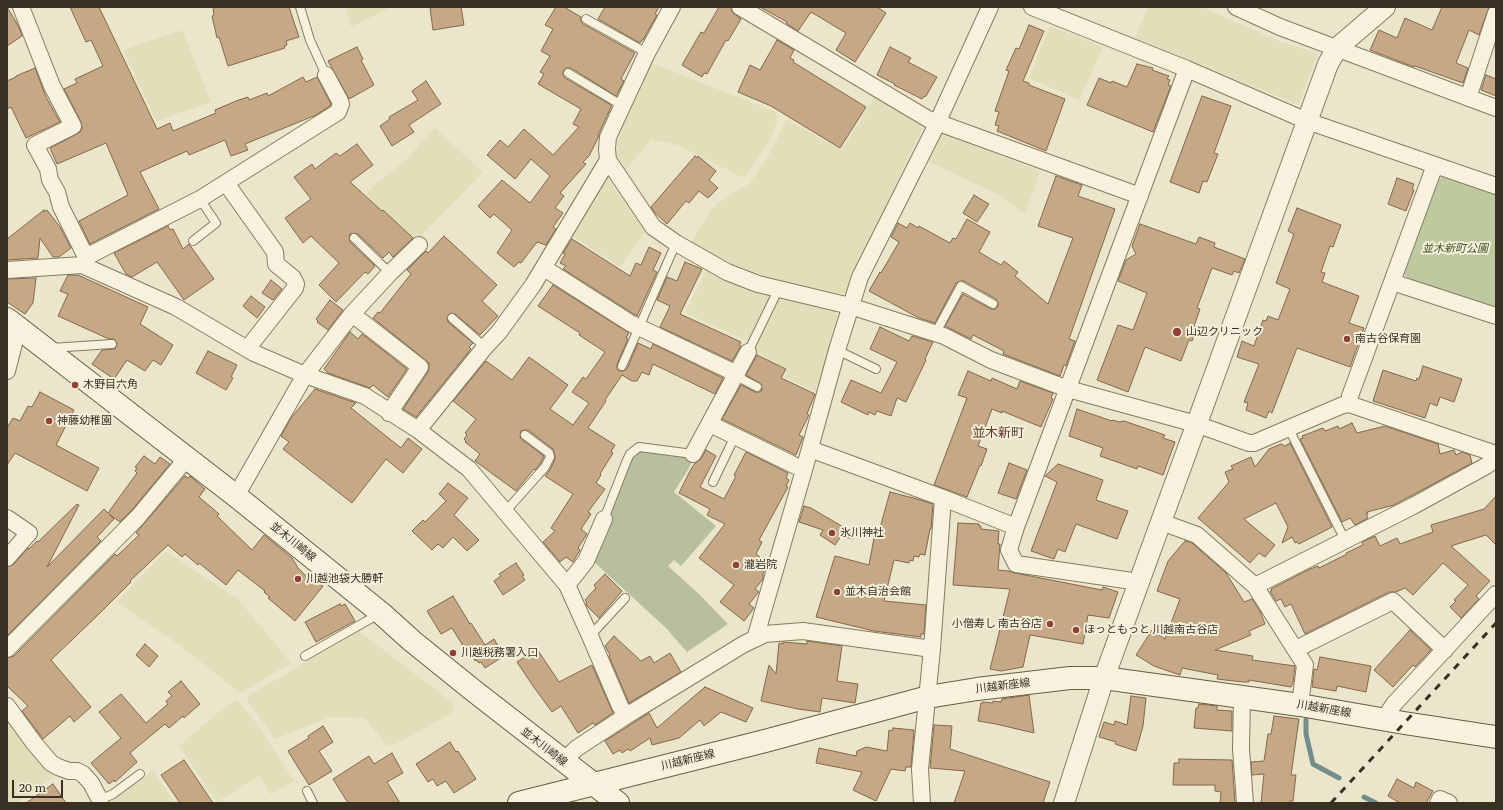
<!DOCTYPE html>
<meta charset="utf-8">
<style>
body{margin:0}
#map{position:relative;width:1503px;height:810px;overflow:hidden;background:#ebe6cb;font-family:Literata,serif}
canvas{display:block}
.frame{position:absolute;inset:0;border:8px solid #393023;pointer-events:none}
.scale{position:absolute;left:12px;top:780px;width:51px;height:18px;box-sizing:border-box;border:2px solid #393023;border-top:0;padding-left:5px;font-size:12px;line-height:14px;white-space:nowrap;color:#393023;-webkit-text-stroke:3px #f3efda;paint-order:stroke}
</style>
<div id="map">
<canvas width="1503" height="810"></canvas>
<div class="frame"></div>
<div class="scale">20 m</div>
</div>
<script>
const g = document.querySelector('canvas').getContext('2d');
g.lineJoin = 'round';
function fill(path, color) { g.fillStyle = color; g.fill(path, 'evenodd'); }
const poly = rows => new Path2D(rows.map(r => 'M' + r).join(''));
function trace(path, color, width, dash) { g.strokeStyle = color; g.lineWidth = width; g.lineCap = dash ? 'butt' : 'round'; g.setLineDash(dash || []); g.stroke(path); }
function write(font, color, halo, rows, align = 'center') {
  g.font = font + ' Literata,"Noto Sans JP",serif'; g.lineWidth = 4; g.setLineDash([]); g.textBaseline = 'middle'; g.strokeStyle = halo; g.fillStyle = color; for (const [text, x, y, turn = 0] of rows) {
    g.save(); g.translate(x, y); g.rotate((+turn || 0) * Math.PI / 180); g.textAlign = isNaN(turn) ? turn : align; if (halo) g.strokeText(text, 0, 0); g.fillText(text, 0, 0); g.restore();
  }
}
const farmland = poly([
 [346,7,392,7,351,27],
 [1148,7,1202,7,1281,42,1318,53,1300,102,1296,104,1135,38],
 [1050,26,1103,47,1079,100,1029,78],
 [182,30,211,102,156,121,123,50],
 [652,63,776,112,778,120,769,142,744,178,680,146,651,139,626,170,617,155,618,142,623,126],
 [875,96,920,123,922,129,844,294,776,280,737,266,691,243,711,210,719,202,750,183,767,158,787,120,842,150],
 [435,128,483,172,416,241,366,194,384,177,407,160,421,142],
 [943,133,1040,171,1025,214,997,194,928,161,939,134],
 [605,174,645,232,620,267,569,234],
 [706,271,726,281,772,296,750,342,685,313],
 [776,298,835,310,835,314,841,316,815,392,785,377,788,369,752,350],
 [166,551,238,599,291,663,242,692,239,692,182,647,116,602],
 [359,631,454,704,452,713,395,744,387,746,365,718,330,717,275,739,247,700,248,696],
 [237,700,257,724,294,781,270,794,260,775,217,802,179,746,215,715],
 [13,723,54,777,17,803,7,803,7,728],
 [153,770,175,803,108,803]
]);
const green = poly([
 [1444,176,1496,194,1496,309,1407,278,1403,272,1437,179]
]);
const cemetery = poly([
 [640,449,694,458,689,468,674,492,716,526,681,566,674,560,668,566,700,595,728,624,687,652,666,628,594,562,616,495,629,459]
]);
const stream = poly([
 [1306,720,1306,734,1313,764,1339,778],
 [1364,797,1376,803]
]);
const building = poly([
 [7,7,19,27,22,36,7,46,7,7],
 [70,7,99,7,157,129,170,123,173,131,216,113,215,110,236,101,248,97,249,100,267,93,268,96,303,77,306,82,317,77,331,104,330,106,316,115,245,144,248,150,231,156,225,140,189,155,187,151,140,172,159,209,90,244,79,221,128,195,106,143,57,164,50,148,77,134,81,131,82,127,81,122,64,89,77,83,75,79,103,66,91,40,86,42,70,7],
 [213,7,289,7,299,37,286,41,287,45,284,46,285,48,228,66,219,37,217,38,212,16,214,15,213,7],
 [438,7,461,7,464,25,433,30,430,8,438,7],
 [556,7,564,7,581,17,581,21,583,24,635,53,623,75,621,79,624,81,616,96,571,68,566,68,563,71,563,75,565,78,611,105,611,107,599,133,598,138,589,156,583,162,586,164,560,193,564,196,555,208,563,213,553,227,556,229,546,245,537,242,521,263,519,262,514,267,497,253,512,230,494,214,490,218,478,206,502,180,530,203,550,176,531,159,515,179,487,155,500,140,508,147,524,129,553,155,579,127,573,124,581,109,538,84,544,74,540,72,550,56,541,51,553,29,545,25,556,7],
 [605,7,659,7,655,14,657,15,643,40,642,40,640,43,598,19,605,7],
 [719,7,731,7,732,12,741,19,728,41,726,40,707,74,704,73,702,77,682,65,701,32,704,33,719,7],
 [760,7,877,7,886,13,855,62,836,50,846,33,811,12,798,31,786,23,787,22,760,7],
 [1442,7,1489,7,1479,35,1469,30,1456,63,1468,68,1463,83,1415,66,1414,67,1370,50,1379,30,1397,38,1405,18,1432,30,1442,7],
 [1029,25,1044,31,1023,81,1029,83,1029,85,1065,99,1046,151,997,131,999,126,995,125,999,112,995,111,1009,71,1006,70,1016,48,1019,49,1029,25],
 [777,40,794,50,790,58,794,60,793,62,866,107,840,148,771,106,738,92,750,65,760,70,777,40],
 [357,47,363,59,361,60,374,85,349,99,328,61,357,47],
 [890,47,911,58,908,62,937,77,926,96,923,97,922,99,894,85,895,84,877,75,890,47],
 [1137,64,1153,68,1152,70,1169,76,1167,79,1170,80,1168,85,1171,86,1153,132,1087,105,1099,78,1111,83,1112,81,1127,87,1137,64],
 [35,68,46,97,60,122,26,138,11,107,7,109,7,81,16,77,16,76,35,68],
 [1486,75,1496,79,1496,96,1481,90,1486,75],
 [426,81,441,104,409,125,414,132,392,146,380,126,390,119,389,117,418,100,412,91,426,81],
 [1202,96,1231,106,1214,153,1218,154,1207,182,1203,181,1199,193,1170,182,1202,96],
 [357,144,373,165,350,182,382,211,383,210,413,238,393,257,389,252,383,258,358,234,355,233,350,234,349,237,350,242,375,266,368,274,365,272,336,302,319,285,339,263,311,236,303,243,285,218,311,199,294,177,312,164,315,169,336,153,340,156,357,144],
 [695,156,697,158,698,156,716,171,709,180,718,188,708,198,699,191,689,203,686,201,667,224,655,213,651,207,695,156],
 [1056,176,1082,185,1078,196,1115,209,1069,339,1075,341,1066,366,1064,365,1060,376,1003,354,1004,351,973,335,971,339,945,326,963,294,991,309,995,309,998,306,998,302,996,299,964,281,961,281,956,283,935,323,919,318,869,291,880,272,881,273,899,242,891,237,898,223,907,228,910,223,918,228,919,226,950,243,953,238,956,239,967,219,990,232,979,252,1001,265,1004,261,1018,272,1015,276,1048,304,1073,238,1038,226,1056,176],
 [1397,178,1414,184,1412,189,1414,190,1406,211,1388,204,1397,178],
 [974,195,989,204,977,222,963,213,974,195],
 [1297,208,1341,225,1333,247,1330,246,1321,272,1325,273,1322,282,1359,296,1349,323,1364,328,1350,367,1297,348,1272,413,1269,411,1266,418,1246,410,1248,403,1244,402,1259,364,1237,357,1242,341,1254,346,1263,320,1266,321,1268,316,1278,320,1290,289,1276,283,1294,234,1288,231,1297,208],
 [44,210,44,212,47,210,60,227,71,248,59,257,53,257,40,238,38,258,7,260,7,239,44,210],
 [1140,224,1196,244,1199,237,1215,243,1214,247,1245,259,1239,273,1234,271,1232,275,1212,268,1197,308,1200,309,1194,326,1197,327,1192,341,1189,340,1181,361,1145,347,1128,392,1097,380,1118,325,1133,330,1147,293,1118,281,1126,260,1136,254,1132,246,1140,224],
 [168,226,170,230,173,229,183,249,189,244,214,279,184,300,157,262,132,277,126,274,114,253,168,226],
 [444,236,497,285,482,301,498,316,480,335,455,314,451,313,448,315,447,319,448,322,473,343,469,347,471,349,416,417,403,409,428,372,429,368,429,363,373,318,378,312,380,313,411,274,407,270,426,251,428,253,444,236],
 [572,239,630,276,636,263,641,265,649,247,661,253,653,270,657,272,637,316,563,269,566,266,560,263,565,254,563,253,572,239],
 [685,262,702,269,680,314,741,342,739,345,741,346,732,361,660,327,670,306,657,300,667,277,677,281,685,262],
 [68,275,78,275,148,307,140,324,173,345,161,365,153,360,145,371,127,360,114,379,92,364,102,350,115,349,117,343,114,339,109,339,58,316,68,294,60,291,68,275],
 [36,278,33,303,25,314,7,302,7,279,36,278],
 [271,280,282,289,273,300,262,293,271,280],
 [553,285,629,333,626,338,628,339,617,364,617,369,619,371,623,371,627,369,638,343,651,349,653,344,723,378,715,394,653,364,649,375,642,372,637,381,632,381,622,375,605,400,606,401,588,428,615,445,611,452,613,453,600,474,601,475,596,483,605,489,588,512,591,514,581,529,587,534,578,548,580,550,573,562,566,557,560,562,543,542,555,531,551,528,573,494,545,476,550,470,555,459,555,456,553,449,528,430,525,430,521,431,520,435,521,439,544,456,540,464,535,470,534,469,516,491,475,461,480,454,465,442,466,441,464,439,467,435,465,433,476,419,453,401,486,361,512,380,529,357,568,385,550,409,573,425,589,403,572,392,583,377,586,379,605,352,579,335,580,333,538,306,553,285],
 [251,296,265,307,257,318,243,306,251,296],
 [330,300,343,310,328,330,317,322,318,321,316,319,330,300],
 [880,327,909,341,912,336,933,342,925,359,926,360,906,402,897,398,891,416,877,411,875,415,869,412,868,415,841,402,851,380,881,393,897,362,870,349,880,327],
 [350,332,358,339,362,334,407,369,388,397,373,385,370,388,328,373,324,369,350,332],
 [208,351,237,365,231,377,233,378,226,390,196,373,208,351],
 [757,355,786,369,781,378,815,394,807,414,809,415,799,435,803,437,796,455,722,419,741,385,755,392,760,392,762,390,761,384,746,375,757,355],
 [1423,366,1462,379,1454,402,1440,397,1437,406,1430,403,1425,418,1373,401,1383,370,1416,381,1417,378,1419,379,1423,366],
 [968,371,991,381,992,378,1017,389,1020,381,1053,393,1051,398,1053,399,1041,427,1002,411,1002,413,992,409,978,446,987,449,981,466,980,465,967,497,934,485,967,398,958,395,968,371],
 [315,389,356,403,351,408,401,448,408,438,422,449,403,473,386,459,352,503,283,449,289,442,281,436,291,418,315,389],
 [40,392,74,410,56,445,99,468,87,491,15,453,7,465,7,428,13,418,20,421,28,406,32,407,40,392],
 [1077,409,1112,421,1113,420,1119,422,1124,421,1165,435,1163,438,1175,442,1163,475,1138,466,1137,469,1100,456,1103,448,1069,436,1077,409],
 [1352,423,1357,433,1385,426,1438,444,1440,454,1454,450,1456,455,1462,452,1470,455,1472,463,1394,505,1367,512,1368,514,1366,514,1368,518,1355,525,1350,518,1342,522,1300,439,1303,438,1302,436,1323,428,1325,431,1338,426,1339,429,1352,423],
 [1290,443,1332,527,1299,544,1297,542,1295,543,1292,537,1282,543,1288,527,1276,503,1244,519,1275,545,1265,557,1259,553,1250,563,1198,518,1229,482,1225,472,1233,469,1231,466,1251,457,1255,467,1269,449,1281,444,1285,446,1290,443],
 [706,450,716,456,700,487,724,499,736,476,734,475,746,452,788,473,786,478,789,480,786,486,788,487,759,540,762,542,756,554,761,558,759,561,766,567,763,574,763,579,755,589,759,592,749,604,754,608,744,621,720,602,734,585,699,558,725,524,707,515,710,509,679,493,690,471,695,463,701,459,706,450],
 [144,456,155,464,160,457,170,464,131,511,120,522,109,514,114,519,97,537,101,541,7,636,7,567,14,564,28,548,29,549,37,541,38,542,77,504,79,505,47,567,104,509,108,513,137,473,135,471,137,468,135,467,144,456],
 [1009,463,1027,470,1016,499,998,493,1009,463],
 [1058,464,1103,480,1096,500,1128,511,1117,539,1076,524,1065,552,1058,549,1054,559,1031,551,1057,482,1045,476,1058,464],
 [185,476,188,478,190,476,205,489,199,497,219,514,217,516,252,550,264,535,292,558,298,568,306,576,323,586,295,621,268,598,270,597,264,592,265,591,238,570,226,585,199,563,198,565,185,554,182,557,168,545,130,581,131,582,100,613,51,660,91,707,74,722,70,716,43,739,22,711,28,706,7,686,7,658,14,656,115,554,117,556,139,535,136,533,185,476],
 [448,483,468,498,454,515,479,540,467,551,453,537,443,548,438,544,432,550,412,531,423,520,425,522,446,501,439,494,448,483],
 [890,492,917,499,933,504,931,529,930,529,925,555,920,554,919,557,914,556,913,561,910,560,909,563,894,560,884,601,926,605,924,634,921,634,921,637,874,631,816,617,835,556,869,565,876,527,880,528,890,492],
 [1496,496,1496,545,1486,535,1451,546,1490,581,1476,596,1479,599,1461,618,1450,607,1456,601,1454,600,1468,585,1443,563,1413,595,1405,588,1396,592,1389,592,1305,634,1291,604,1285,607,1281,599,1276,601,1270,591,1272,590,1271,589,1310,569,1318,566,1319,568,1347,554,1346,553,1363,545,1362,542,1375,536,1380,546,1397,538,1400,544,1433,532,1431,525,1484,509,1496,496],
 [804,506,811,508,855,534,853,539,841,536,835,545,820,535,823,530,799,522,804,506],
 [958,523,979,524,979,526,981,526,981,529,999,531,998,544,1000,544,998,570,1008,571,1015,573,1102,590,1103,587,1118,592,1109,618,1088,615,1083,644,1030,635,1023,667,1001,671,990,669,1010,589,953,585,958,523],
 [1185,541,1192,543,1226,573,1244,602,1252,599,1260,611,1265,624,1249,631,1251,635,1215,650,1253,656,1252,660,1295,666,1293,683,1291,687,1249,680,1249,682,1243,682,1217,679,1218,675,1182,668,1180,675,1154,666,1136,655,1152,630,1165,639,1180,599,1157,591,1168,561,1185,541],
 [516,563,524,575,522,576,525,580,503,595,494,581,501,576,499,574,516,563],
 [605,574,622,591,599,618,587,606,586,604,587,602,585,600,596,588,594,585,605,574],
 [453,596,470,624,471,623,485,645,494,639,504,656,485,668,481,662,479,663,476,660,475,661,472,656,470,657,452,628,441,634,427,611,453,596],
 [340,604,341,606,345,604,355,621,316,642,305,622,340,604],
 [1410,630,1431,650,1415,667,1413,665,1393,687,1374,670,1410,630],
 [614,636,641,661,650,656,654,663,670,653,681,672,629,703,609,656,610,655,605,646,614,636],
 [807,641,842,646,837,681,858,684,855,703,822,698,820,712,798,709,761,701,769,665,776,674,779,643,783,644,783,642,807,644,807,641],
 [145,644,158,656,149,667,136,655,145,644],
 [537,649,559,682,592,665,613,713,595,725,593,723,578,733,561,706,552,712,533,686,517,662,537,649],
 [1320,657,1371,666,1366,692,1337,686,1336,691,1312,687,1314,669,1317,670,1320,657],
 [181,681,200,704,184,718,183,716,169,728,165,724,130,753,137,762,115,782,114,780,109,784,91,763,121,738,99,712,121,694,146,723,168,704,166,701,172,696,168,692,181,681],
 [705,687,753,708,746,722,721,712,704,726,700,720,679,738,652,745,650,738,630,751,628,749,622,753,620,750,613,754,605,741,649,713,657,728,705,687],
 [1029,695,1034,733,996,724,978,721,981,703,983,703,983,702,993,703,993,701,1001,702,1002,699,1029,695],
 [1131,696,1146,698,1143,726,1136,751,1115,744,1116,742,1099,737,1104,722,1114,725,1115,721,1127,725,1131,696],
 [1199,704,1217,706,1217,710,1232,711,1232,731,1194,728,1196,708,1198,708,1199,704],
 [1274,716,1299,719,1291,775,1296,775,1293,801,1290,801,1290,803,1261,803,1264,774,1252,775,1251,762,1264,761,1268,734,1271,734,1274,716],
 [934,725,952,726,950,749,1050,782,1043,803,954,803,965,771,930,768,934,725],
 [323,726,333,742,319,751,332,771,309,785,288,751,309,738,308,736,323,726],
 [893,728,914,730,911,767,906,767,905,771,891,769,876,801,853,790,862,772,816,763,819,748,856,756,857,751,866,747,887,751,889,730,892,731,893,728],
 [450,742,456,752,458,751,476,779,454,793,446,781,437,786,433,779,428,782,416,764,450,742],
 [392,753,403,773,387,782,400,803,348,803,333,779,369,756,374,764,392,753],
 [1179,759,1232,760,1235,803,1220,803,1221,792,1215,791,1215,785,1173,785,1174,763,1179,763,1179,759],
 [184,760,213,803,180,803,161,775,184,760],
 [1397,779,1414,788,1416,782,1433,791,1426,803,1400,803,1388,796,1397,779],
 [53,784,66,803,26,803,53,784]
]);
const service = poly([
 [300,7,310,40,326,75],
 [586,19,647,53],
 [568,73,623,106],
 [354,238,390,273],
 [193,241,216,223,200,199],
 [452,318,485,347],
 [935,334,961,286,993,304],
 [51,348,112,344],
 [837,350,876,369],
 [748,352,779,288],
 [622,366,676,243],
 [736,376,757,387],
 [1289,429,1345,540],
 [713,482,735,436],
 [505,512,545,467,550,457,549,453,525,435],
 [604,519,627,460,630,454,639,447,693,454],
 [590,636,625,598],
 [305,656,379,614],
 [307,791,313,803],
 [100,801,100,800,113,794,140,774]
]);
const minor = poly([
 [21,7,52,86,73,126,35,145,48,169,50,180,57,192,61,207,86,257],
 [672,7,647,53,608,137,607,149,608,160,653,227,676,243,727,272,758,284,850,306,944,336,991,360,1068,389,1196,424,1249,443,1254,443,1343,405,1349,404,1496,454],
 [740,7,928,119,1140,196],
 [1032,7,1187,69,1307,121,1496,186],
 [1236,7,1280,27,1496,108],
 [1468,98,1496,13],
 [226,183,275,252,276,264,293,278,296,284,295,288,247,349],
 [82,265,86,257,200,199,338,112,341,104,340,101,326,75],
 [544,268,630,323,737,374],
 [7,270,82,265,176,307,254,353,305,375,365,396,418,430,469,469,567,585,590,636,620,706,626,716],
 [1392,282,1496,316],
 [352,314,420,367,389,413],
 [7,371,18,328],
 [1349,404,1350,396,1435,165],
 [710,424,804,470],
 [418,430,485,347,499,332,533,285,608,160],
 [810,449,943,498,1016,527],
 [693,454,748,352],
 [236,496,305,375,352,314,390,273,419,245],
 [7,518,29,533,7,558],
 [1161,522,1197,535,1255,586,1305,665,1300,705],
 [1139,582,1016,564,1009,550,1016,527,1187,69],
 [567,585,586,561,604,519],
 [1255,586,1413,506,1486,466,1493,461,1496,455],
 [755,639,804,470,837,350,860,277,933,132,990,7],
 [7,649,138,517,187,458],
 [1296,649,1393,601,1445,650],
 [1242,697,1241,749,1245,803],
 [7,706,34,743,51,763,58,767,69,771,77,771,83,774,91,783,100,800],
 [1384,719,1394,704,1496,594],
 [563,761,577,748,626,716,744,644,765,634,803,631,932,649],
 [922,803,920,769,932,649,943,498],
 [1438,803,1440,799,1449,803]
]);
const tertiary = poly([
 [1064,803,1104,678,1328,64,1337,48,1385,7]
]);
const secondary = poly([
 [7,319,236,496,381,613,412,641,474,691,618,803],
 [519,803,765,741,928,697,977,689,1070,678,1104,678,1300,705,1404,723,1496,737]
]);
const rail = poly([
 [1331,803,1496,623]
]);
const markers = [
 [1177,332,5,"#904137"],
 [1347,339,4,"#904137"],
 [75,385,4,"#904137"],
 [49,421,4,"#904137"],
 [832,533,4,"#904137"],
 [736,565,4,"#904137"],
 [298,579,4,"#904137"],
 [837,592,4,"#904137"],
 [1050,624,4,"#904137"],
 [1076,630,4,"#904137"],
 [453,653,4,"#904137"]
];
const parkNames = [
 ["並木新町公園",1455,249]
];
const poiNames = [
 ["山辺クリニック",1186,332],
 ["南古谷保育園",1355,339],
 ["木野目六角",83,385],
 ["神藤幼稚園",57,421],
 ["氷川神社",840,533],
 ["瀧岩院",744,565],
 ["川越池袋大勝軒",306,579],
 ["並木自治会館",845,592],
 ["小僧寿し 南古谷店",1042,624,"right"],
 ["ほっともっと 川越南古谷店",1084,630],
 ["川越税務署入口",461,653]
];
const streetNames = [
 ["並木川崎線",293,542,39],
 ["川越新座線",1003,686,-7],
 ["川越新座線",1324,709,10],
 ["並木川崎線",544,747,38],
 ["川越新座線",688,760,-14]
];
const quarterNames = [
 ["並木新町",998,433]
];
fill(farmland, '#e0dfb9');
fill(green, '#bfc9a0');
fill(cemetery, '#b7bf9e');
trace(stream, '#728e8b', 5);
fill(building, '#c5a885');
trace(building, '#836749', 1);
trace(service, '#877a61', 10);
trace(minor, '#877a61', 18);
trace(tertiary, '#877a61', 22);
trace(secondary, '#695b44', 24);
trace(service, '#f6f2de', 8);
trace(minor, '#f6f2de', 16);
trace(tertiary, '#f6f2de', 20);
trace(secondary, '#f6f2de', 22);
trace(rail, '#393023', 3, [7, 7]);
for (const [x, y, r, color] of markers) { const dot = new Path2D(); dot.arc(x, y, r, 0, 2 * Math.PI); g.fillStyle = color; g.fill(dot); trace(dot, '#f3efda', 1.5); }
write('italic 11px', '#44532b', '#f3efda', parkNames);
write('11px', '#393023', '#f3efda', poiNames, 'left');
write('11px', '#393023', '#f3efda', streetNames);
write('13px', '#613a26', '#f3efda', quarterNames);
</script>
